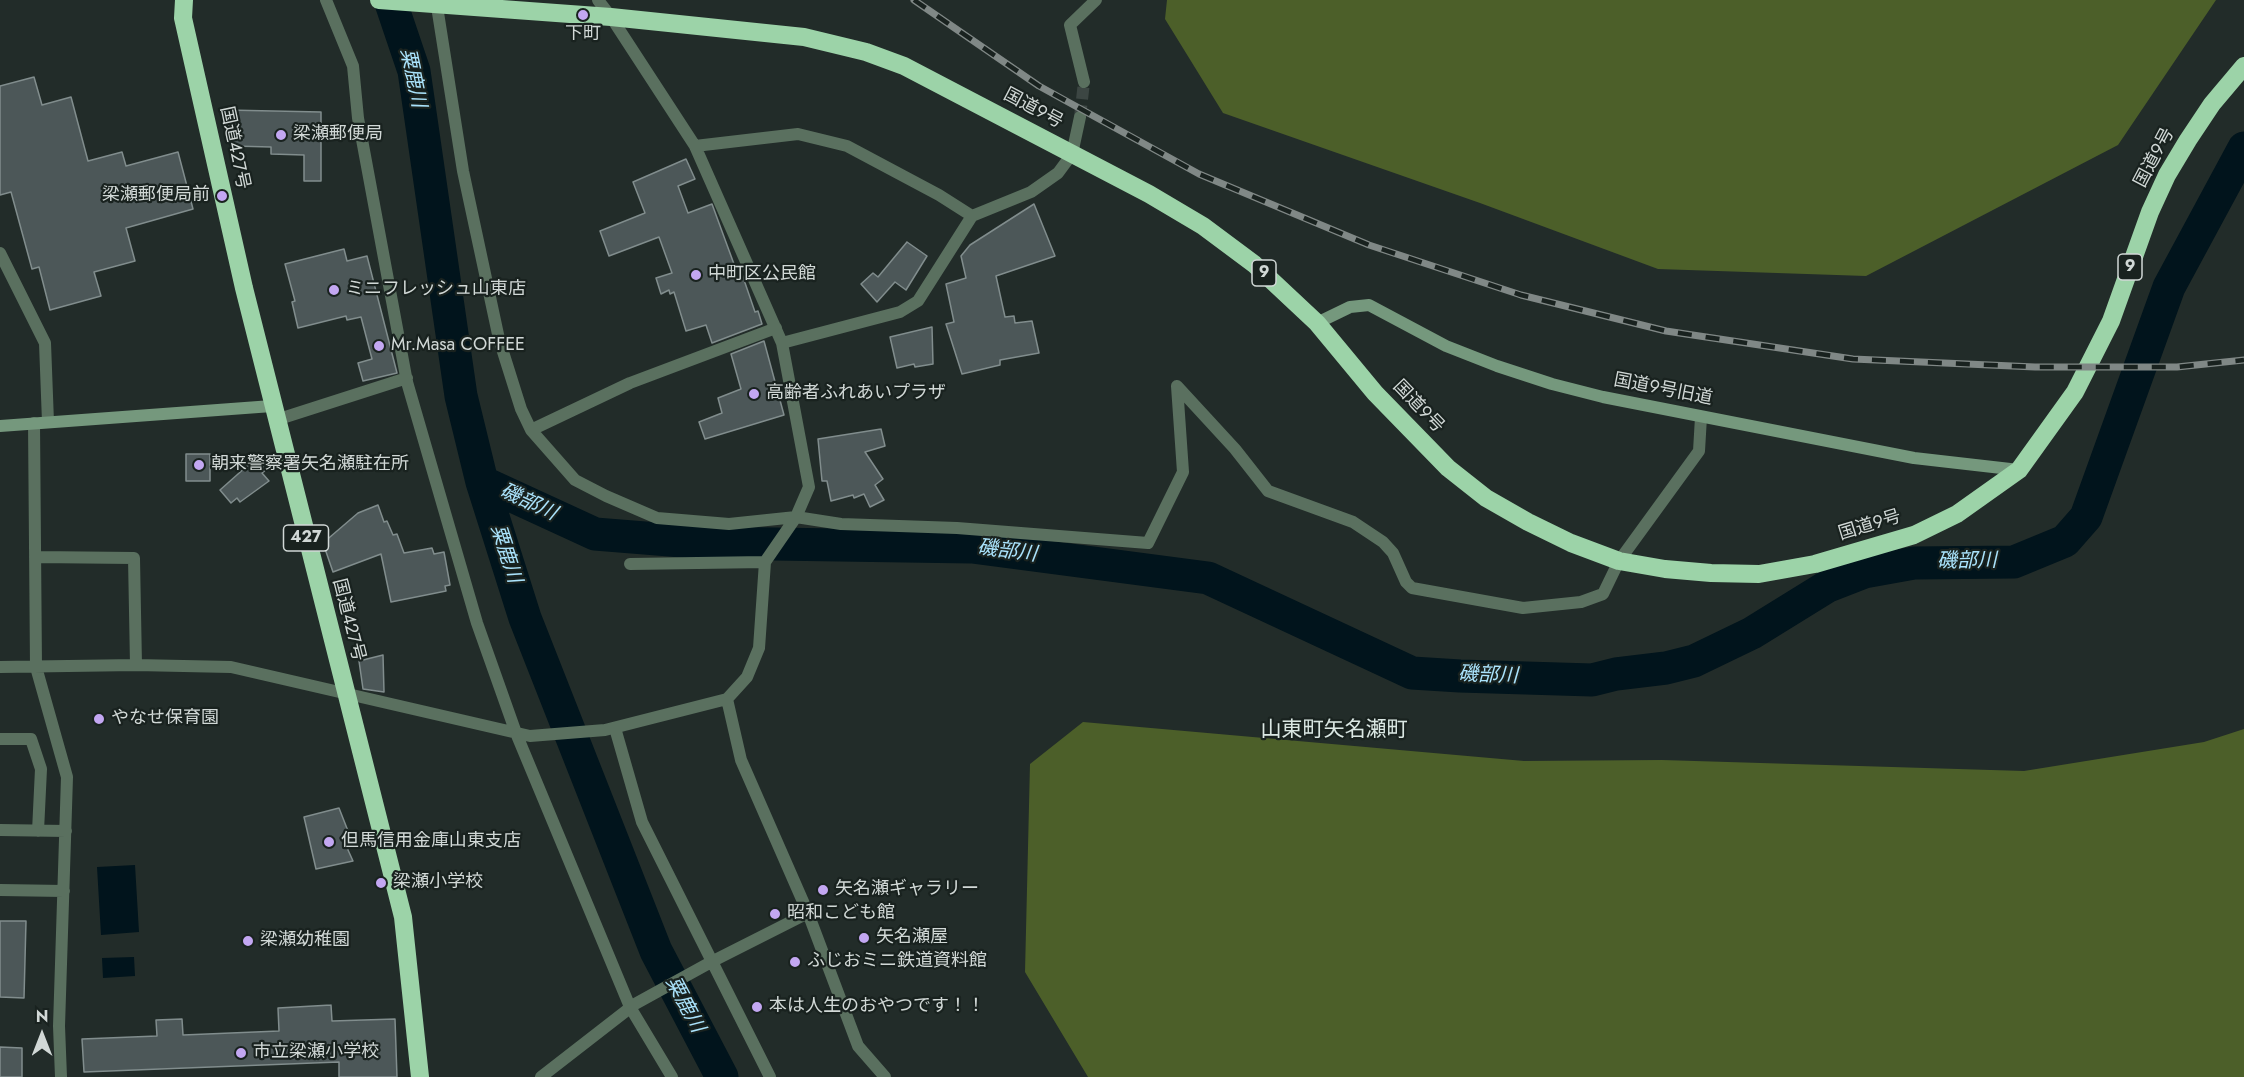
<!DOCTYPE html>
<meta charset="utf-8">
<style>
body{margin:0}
#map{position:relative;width:2244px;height:1077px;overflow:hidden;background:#222c29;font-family:Jost,sans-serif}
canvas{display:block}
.north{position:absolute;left:12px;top:1005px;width:60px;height:60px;-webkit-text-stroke:4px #19221f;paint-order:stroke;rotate:0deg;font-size:16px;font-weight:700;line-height:24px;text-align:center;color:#d1d8d6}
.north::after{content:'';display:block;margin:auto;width:21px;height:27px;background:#d1d8d6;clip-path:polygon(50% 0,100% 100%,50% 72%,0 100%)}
</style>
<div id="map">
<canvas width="2244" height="1077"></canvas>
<div class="north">N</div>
</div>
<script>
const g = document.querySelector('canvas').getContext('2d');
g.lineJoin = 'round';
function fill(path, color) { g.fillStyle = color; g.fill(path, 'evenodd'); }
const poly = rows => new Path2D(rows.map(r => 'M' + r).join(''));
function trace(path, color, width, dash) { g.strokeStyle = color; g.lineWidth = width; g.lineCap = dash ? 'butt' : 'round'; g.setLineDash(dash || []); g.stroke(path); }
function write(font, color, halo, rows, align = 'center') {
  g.font = font + ' Jost,"Noto Sans JP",sans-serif'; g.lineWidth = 4.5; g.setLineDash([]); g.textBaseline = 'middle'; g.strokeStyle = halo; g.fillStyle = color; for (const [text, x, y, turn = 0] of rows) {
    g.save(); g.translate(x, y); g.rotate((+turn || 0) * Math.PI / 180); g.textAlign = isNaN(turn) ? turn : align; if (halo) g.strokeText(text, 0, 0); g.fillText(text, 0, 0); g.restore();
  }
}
const forest = poly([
 [1167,0,2216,0,2118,145,1866,276,1658,269,1480,203,1223,113,1165,19],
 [1083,722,1524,761,1662,760,2024,771,2204,742,2244,729,2244,1077,1088,1077,1025,972,1030,764]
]);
const water = poly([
 [135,865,139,932,101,935,97,867],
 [134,957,135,976,103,978,102,958]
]);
const river = poly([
 [390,0,414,71,461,396,482,482,525,618,656,951,722,1077],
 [482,482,595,534,707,543,972,547,1208,578,1412,673,1460,676,1592,680,1616,674,1666,668,1694,661,1752,633,1828,586,1864,572,1914,563,2014,562,2065,541,2086,517,2169,287,2244,148]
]);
const building = poly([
 [34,77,42,105,71,97,88,161,122,152,126,166,178,152,193,209,126,228,135,261,94,272,101,296,50,310,39,267,32,269,11,192,0,195,0,86,34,77],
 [226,110,321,112,321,181,304,181,304,155,271,154,271,147,233,146,226,110],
 [686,159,695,179,678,186,688,213,712,204,738,275,742,274,755,312,758,311,762,324,712,343,706,325,686,331,674,292,670,294,669,290,661,294,656,278,672,273,659,237,609,256,600,231,645,213,633,182,686,159],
 [1034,204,1055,256,996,276,1005,317,1014,316,1015,323,1032,321,1039,353,1000,360,1000,365,962,374,946,324,954,322,946,284,966,278,961,256,970,245,1034,204],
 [907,242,927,256,906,290,895,282,877,302,861,284,873,273,878,277,907,242],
 [344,249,347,261,367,256,397,373,363,381,358,363,372,359,361,317,347,320,346,316,298,328,292,302,295,301,285,264,344,249],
 [932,327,933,364,915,367,914,364,897,368,890,337,932,327],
 [764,341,784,415,705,439,699,422,722,413,718,398,741,389,731,354,764,341],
 [881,429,885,446,865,452,883,479,875,485,884,500,870,507,864,494,854,498,853,495,831,501,827,481,822,481,818,439,881,429],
 [186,454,210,454,210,481,186,481,186,454],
 [256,458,266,470,262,473,269,481,240,502,237,498,231,503,220,490,256,458],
 [378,505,384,522,387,521,393,535,397,534,404,553,432,548,434,554,444,552,450,585,445,586,446,591,391,602,381,554,333,572,323,543,358,513,378,505],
 [383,655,384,692,363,689,359,661,383,655],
 [339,808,348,831,348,850,353,861,316,869,304,817,339,808],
 [0,921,26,921,24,998,0,997,0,921],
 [331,1005,332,1021,395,1019,397,1077,339,1077,339,1062,84,1072,82,1039,157,1036,156,1020,182,1019,183,1035,279,1031,278,1008,331,1005],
 [0,1047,22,1048,22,1077,0,1077,0,1047]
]);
const streetTunnel = poly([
 [1080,117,1084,82]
]);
const street = poly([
 [326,0,353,66,358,118,407,382,477,623,516,733,630,1007,672,1077],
 [436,0,463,171,499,339,521,409,531,430,575,480,606,496,657,518,729,524,796,517,841,524,957,528,1148,543,1183,472,1177,386,1235,449,1268,491,1353,522,1383,542,1393,553,1406,582,1412,588,1523,608,1581,602,1603,594,1619,561,1699,451,1701,417],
 [1084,82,1070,25,1096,0],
 [695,146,798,134,847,146,939,195,972,216],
 [0,253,45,343,48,422],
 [782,343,900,312,918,301,972,216,1031,192,1058,173,1072,154,1080,117],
 [276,420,407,378],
 [34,423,36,667,67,777,59,1026,61,1077],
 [531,430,630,383,776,328],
 [35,557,134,558,136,665],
 [630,564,765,562],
 [0,667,136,665,231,667,530,736,605,730,727,699,747,677,759,648,765,562,796,517,809,487,782,343,695,146,611,17,598,0],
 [727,699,741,760,808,913,858,1046,885,1077],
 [615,728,642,822,770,1077],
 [0,739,31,739,41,769,38,831],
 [0,830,66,831],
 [0,890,64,891],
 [541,1077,635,1004,713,961,808,913]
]);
const secondary = poly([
 [1317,323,1350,307,1369,305,1446,346,1497,366,1552,384,1603,397,1914,458,2019,470],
 [0,426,272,406]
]);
const highway = poly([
 [184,0,183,18,244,288,403,917,420,1077],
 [379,0,611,17,804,37,866,52,904,66,1149,194,1203,226,1254,264,1317,323,1375,393,1448,468,1486,498,1528,522,1571,543,1619,561,1665,569,1711,573,1759,574,1815,564,1914,535,1957,514,2019,470,2075,392,2111,321,2150,212,2167,175,2188,140,2212,104,2244,66]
]);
const rail = poly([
 [914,0,1039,86,1199,174,1369,245,1521,295,1666,331,1853,359,2035,367,2177,367,2244,360]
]);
const markers = [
 [583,15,6,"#c3a7f2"],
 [281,135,6,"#c3a7f2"],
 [222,196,6,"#c3a7f2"],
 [696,275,6,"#c3a7f2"],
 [334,290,6,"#c3a7f2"],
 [379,346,6,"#c3a7f2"],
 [754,394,6,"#c3a7f2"],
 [199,465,6,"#c3a7f2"],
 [99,719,6,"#c3a7f2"],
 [329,842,6,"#c3a7f2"],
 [381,883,6,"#c3a7f2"],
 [823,890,6,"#c3a7f2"],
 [775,914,6,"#c3a7f2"],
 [864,938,6,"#c3a7f2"],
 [248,941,6,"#c3a7f2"],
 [795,962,6,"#c3a7f2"],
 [757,1007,6,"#c3a7f2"],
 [241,1053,6,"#c3a7f2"]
];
const shields = [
 [2130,267,24],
 [1264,273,24],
 [306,538,45]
];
const shieldNames = [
 ["9",2130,267],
 ["9",1264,273],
 ["427",306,538]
];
const poiNames = [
 ["下町",583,35,"center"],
 ["梁瀬郵便局",293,135],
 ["梁瀬郵便局前",210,196,"right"],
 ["中町区公民館",708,275],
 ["ミニフレッシュ山東店",346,290],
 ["Mr.Masa COFFEE",391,346],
 ["高齢者ふれあいプラザ",766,394],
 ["朝来警察署矢名瀬駐在所",211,465],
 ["やなせ保育園",111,719],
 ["但馬信用金庫山東支店",341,842],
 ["梁瀬小学校",393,883],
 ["矢名瀬ギャラリー",835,890],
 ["昭和こども館",787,914],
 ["矢名瀬屋",876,938],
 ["梁瀬幼稚園",260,941],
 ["ふじおミニ鉄道資料館",807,962],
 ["本は人生のおやつです！！",769,1007],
 ["市立梁瀬小学校",253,1053]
];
const streetNames = [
 ["国道9号",1033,109,28],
 ["国道427号",234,148,78],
 ["国道9号",2155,158,-62],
 ["国道9号旧道",1663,390,11],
 ["国道9号",1418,407,46],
 ["国道9号",1870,526,-17],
 ["国道427号",348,620,76]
];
const waterNames = [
 ["粟鹿川",412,78,78],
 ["磯部川",528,503,25],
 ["磯部川",1007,552,7],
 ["粟鹿川",505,554,72],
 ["磯部川",1967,562,-1],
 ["磯部川",1488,676,2],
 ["粟鹿川",684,1005,62]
];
const quarterNames = [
 ["山東町矢名瀬町",1334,731]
];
fill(forest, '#4c5f29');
fill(water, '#01141c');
trace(river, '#01141c', 33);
fill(building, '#4c5758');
trace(building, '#818d8d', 1.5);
trace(streetTunnel, '#3c4643', 12, [12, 6]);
trace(street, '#5a705f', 12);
trace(secondary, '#75987d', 12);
trace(highway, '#9cd3a8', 18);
trace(rail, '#808886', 7);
trace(rail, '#19221f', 4.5, [14]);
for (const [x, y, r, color] of markers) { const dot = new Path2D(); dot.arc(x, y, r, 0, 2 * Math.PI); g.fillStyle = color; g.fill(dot); trace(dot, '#19221f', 2); }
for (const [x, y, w] of shields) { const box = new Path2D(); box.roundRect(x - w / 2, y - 13, w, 26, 4.5); g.fillStyle = '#19221f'; g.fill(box); trace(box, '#d1d8d6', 1.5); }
write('bold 16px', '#d1d8d6', null, shieldNames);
write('18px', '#d1d8d6', '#19221f', poiNames, 'left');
write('18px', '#d1d8d6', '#19221f', streetNames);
write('italic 20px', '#aae3fc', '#19221f', waterNames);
write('21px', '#dae7e3', '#19221f', quarterNames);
</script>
